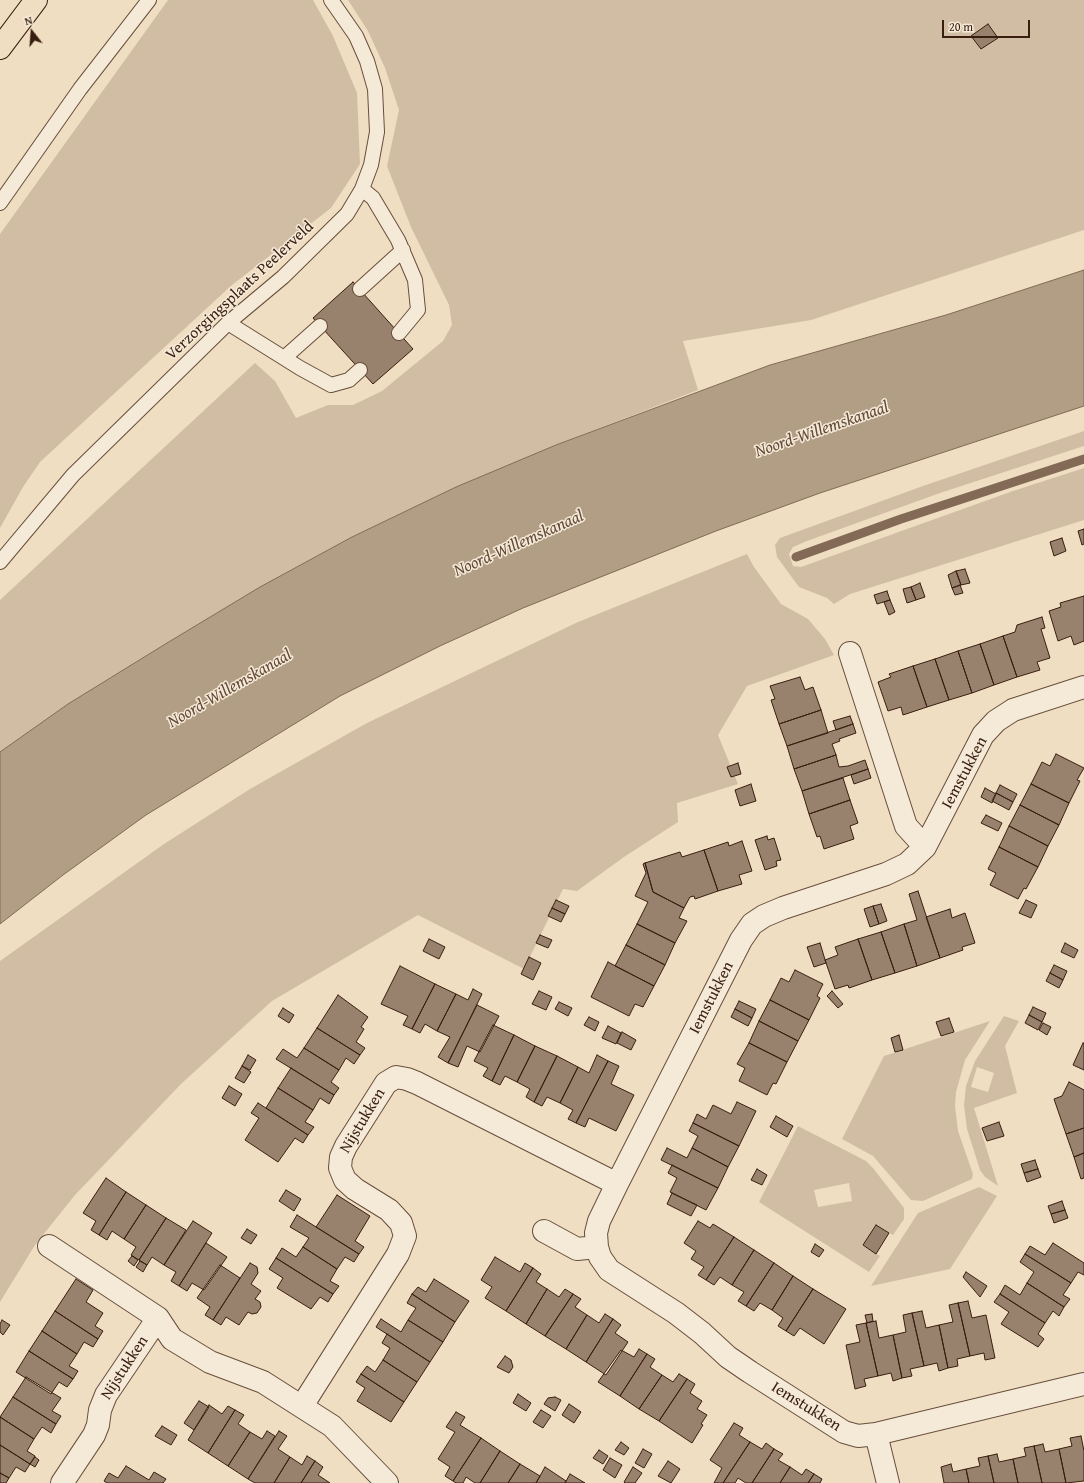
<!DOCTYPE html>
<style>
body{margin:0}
#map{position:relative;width:1084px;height:1483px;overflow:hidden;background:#f0dec2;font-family:"Gentium Book Plus",serif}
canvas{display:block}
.north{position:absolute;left:12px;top:12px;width:40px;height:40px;-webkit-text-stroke:3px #f5ead7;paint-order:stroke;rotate:343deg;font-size:11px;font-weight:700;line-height:16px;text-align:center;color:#391e10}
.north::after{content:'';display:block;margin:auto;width:14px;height:18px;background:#391e10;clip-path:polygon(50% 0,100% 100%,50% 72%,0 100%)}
.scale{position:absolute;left:942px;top:20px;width:88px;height:18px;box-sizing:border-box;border:2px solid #391e10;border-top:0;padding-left:5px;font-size:12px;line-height:14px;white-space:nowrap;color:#391e10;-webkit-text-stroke:3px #f5ead7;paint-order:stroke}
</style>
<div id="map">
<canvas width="1084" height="1483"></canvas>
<div class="north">N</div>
<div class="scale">20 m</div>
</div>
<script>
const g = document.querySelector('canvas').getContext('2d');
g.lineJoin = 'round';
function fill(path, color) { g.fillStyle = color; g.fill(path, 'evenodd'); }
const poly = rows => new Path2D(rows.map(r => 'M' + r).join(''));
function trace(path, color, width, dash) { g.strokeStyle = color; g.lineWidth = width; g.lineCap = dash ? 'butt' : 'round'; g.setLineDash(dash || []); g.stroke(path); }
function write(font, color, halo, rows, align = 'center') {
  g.font = font + ' "Gentium Book Plus",serif'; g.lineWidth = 3; g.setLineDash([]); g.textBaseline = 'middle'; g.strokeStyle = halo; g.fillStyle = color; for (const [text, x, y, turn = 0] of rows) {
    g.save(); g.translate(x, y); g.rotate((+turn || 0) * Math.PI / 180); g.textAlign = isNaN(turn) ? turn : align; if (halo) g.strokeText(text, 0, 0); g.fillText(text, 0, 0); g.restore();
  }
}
const green = poly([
 [168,0,313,0,333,36,357,93,360,164,331,208,232,285,40,462,23,487,0,528,0,234],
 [348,0,1084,0,1084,230,811,320,683,341,698,390,556,445,456,487,352,537,260,587,167,643,68,704,0,752,0,600,255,363,275,381,296,418,328,405,353,405,382,391,443,341,452,325,449,305,411,227,387,166,399,110,385,68,368,31],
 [1084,431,1084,446,940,493,807,541,793,547,789,554,793,566,801,567,1013,491,1084,468,1084,520,850,594,834,604,827,598,799,587,777,557,775,545,780,538,923,486],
 [747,554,754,567,781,604,808,619,825,639,834,655,747,686,718,735,738,784,677,803,678,822,624,857,577,891,563,889,524,969,418,915,272,1001,181,1084,75,1195,35,1245,0,1302,0,961,164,844,250,789,367,723,578,622],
 [1004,1016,1019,1021,1005,1046,1017,1093,974,1108,998,1186,985,1177,980,1170,967,1129,964,1105,966,1086,975,1061],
 [977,1067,994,1073,988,1092,971,1087],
 [990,1021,965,1060,956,1092,955,1106,958,1131,973,1174,972,1179,923,1201,911,1200,873,1156,842,1139,884,1056],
 [798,1126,866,1161,873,1168,904,1208,904,1219,893,1235,876,1225,864,1245,880,1256,869,1272,759,1202],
 [849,1183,852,1201,818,1207,814,1190],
 [979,1187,997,1196,950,1269,871,1286,918,1213]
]);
const water = poly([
 [1084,270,1084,406,820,493,716,531,523,608,440,646,340,696,146,815,63,875,0,924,0,752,68,704,167,643,260,587,352,537,456,487,556,445,770,365,946,315,1084,270]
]);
const stream = poly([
 [796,557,901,519,1084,459]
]);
const building = poly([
 [988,24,998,38,981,49,971,36,988,24],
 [353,282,413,349,373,384,313,318,353,282],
 [1084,529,1084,544,1082,545,1078,531,1084,529],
 [1062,538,1066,551,1054,556,1050,542,1062,538],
 [965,569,970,583,961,585,956,571,965,569],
 [956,571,961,585,952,588,948,575,956,571],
 [920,583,925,597,916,600,911,587,920,583],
 [960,585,963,593,955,595,952,588,960,585],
 [911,587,916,600,907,603,903,589,911,587],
 [887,591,890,600,877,604,874,595,887,591],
 [1084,596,1084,641,1074,645,1071,636,1058,641,1049,611,1061,607,1060,603,1084,596],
 [890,600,895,612,889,615,884,602,890,600],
 [1042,617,1045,628,1041,629,1050,658,1037,662,1040,670,1017,677,1003,636,1015,632,1017,625,1042,617],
 [1003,636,1017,677,994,685,980,644,1003,636],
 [980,644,994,685,972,693,958,651,980,644],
 [958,651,972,693,949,700,935,659,958,651],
 [935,659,949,700,927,707,913,666,935,659],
 [913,666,927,707,903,715,901,707,888,711,878,682,891,677,889,674,913,666],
 [800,677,805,690,813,687,821,710,779,724,771,700,775,699,770,686,800,677],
 [821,710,828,733,787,746,779,724,821,710],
 [850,716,853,724,836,730,833,721,850,716],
 [853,724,856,733,839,739,840,741,832,744,836,755,794,769,787,746,853,724],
 [1056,754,1084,768,1077,780,1080,781,1069,803,1031,784,1042,762,1050,766,1056,754],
 [836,755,839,767,848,766,865,760,868,769,802,791,794,769,836,755],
 [738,763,741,774,731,777,727,767,738,763],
 [868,769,871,778,854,784,851,775,868,769],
 [843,778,850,800,809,814,802,791,843,778],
 [751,784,756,801,740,806,735,790,751,784],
 [1031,784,1069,803,1059,825,1020,805,1031,784],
 [1000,785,1017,794,1013,802,996,793,1000,785],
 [985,788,996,794,992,803,981,797,985,788],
 [996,793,1013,802,1009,810,992,801,996,793],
 [850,800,858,823,850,826,854,839,824,849,820,836,817,837,809,814,850,800],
 [1020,805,1059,825,1048,846,1009,826,1020,805],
 [986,815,1002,823,998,831,981,823,986,815],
 [1009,826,1048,846,1038,867,999,847,1009,826],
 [767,836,768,840,774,838,781,860,776,861,777,866,765,870,755,840,767,836],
 [742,841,752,871,739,875,742,884,718,891,704,850,728,842,729,846,742,841],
 [999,847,1038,867,1026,889,1024,888,1018,899,990,885,996,873,988,869,999,847],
 [704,850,718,891,695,899,694,896,690,897,684,908,653,892,645,863,680,852,682,857,704,850],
 [645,863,653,892,684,908,679,918,687,921,675,943,637,924,648,902,635,896,646,873,643,864,645,863],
 [918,891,940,958,917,966,904,924,917,920,909,894,918,891],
 [556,900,569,906,565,914,552,908,556,900],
 [1026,900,1037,905,1031,918,1019,913,1026,900],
 [881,904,887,921,879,924,873,906,881,904],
 [873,906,879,924,870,927,864,909,873,906],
 [552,908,565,914,561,922,548,916,552,908],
 [950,909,952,918,965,913,975,943,962,947,963,950,940,958,926,917,950,909],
 [637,924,675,943,665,965,626,945,637,924],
 [904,924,917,966,895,973,881,932,904,924],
 [881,932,895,973,872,980,858,939,881,932],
 [540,935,552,940,548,948,536,943,540,935],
 [429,939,445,947,439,959,423,951,429,939],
 [858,939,872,980,849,988,848,985,835,989,825,960,838,955,835,947,858,939],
 [820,943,826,963,814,967,807,947,820,943],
 [1065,943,1078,950,1074,958,1061,952,1065,943],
 [626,945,665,965,654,986,615,966,626,945],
 [529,957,541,963,533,980,521,974,529,957],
 [608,962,654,986,643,1007,635,1004,629,1016,591,997,608,962],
 [1054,965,1067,971,1063,980,1050,973,1054,965],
 [400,966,435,984,412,1029,403,1025,408,1016,381,1004,400,966],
 [795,970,823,984,817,996,820,998,809,1020,770,1000,781,978,789,982,795,970],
 [1050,973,1063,980,1059,988,1046,981,1050,973],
 [435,984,456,994,437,1031,425,1024,420,1033,412,1029,435,984],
 [473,989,482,994,448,1063,438,1057,450,1037,437,1031,456,994,468,1000,473,989],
 [539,991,552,997,546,1010,532,1004,539,991],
 [832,991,843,1004,838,1008,827,996,832,991],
 [338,995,368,1017,361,1027,364,1029,356,1042,365,1048,360,1055,317,1028,338,995],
 [770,1000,809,1020,798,1041,759,1021,770,1000],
 [739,1001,756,1009,752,1018,735,1009,739,1001],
 [559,1002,572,1008,568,1016,555,1009,559,1002],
 [477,1005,499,1016,480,1052,467,1046,458,1067,448,1063,477,1005],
 [1033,1007,1046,1013,1042,1022,1029,1015,1033,1007],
 [283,1008,294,1015,289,1023,278,1016,283,1008],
 [735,1009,752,1018,748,1026,731,1017,735,1009],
 [1029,1015,1042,1022,1038,1030,1025,1023,1029,1015],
 [589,1017,599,1022,595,1031,584,1025,589,1017],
 [949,1018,954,1032,941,1036,936,1022,949,1018],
 [759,1021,798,1041,787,1062,749,1043,759,1021],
 [1043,1023,1051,1027,1047,1035,1039,1030,1043,1023],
 [493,1025,514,1035,492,1081,483,1076,488,1068,474,1061,493,1025],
 [608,1026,621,1033,616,1044,602,1038,608,1026],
 [317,1028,360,1055,354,1064,346,1058,339,1070,304,1048,317,1028],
 [622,1032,636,1040,631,1050,617,1043,622,1032],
 [514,1035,535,1046,517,1082,505,1076,500,1085,492,1081,514,1035],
 [899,1035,903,1050,895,1052,891,1038,899,1035],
 [749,1043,787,1062,776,1084,773,1083,767,1095,739,1081,745,1068,737,1064,749,1043],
 [1083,1043,1084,1043,1084,1070,1073,1065,1083,1043],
 [535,1046,557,1056,534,1102,526,1097,530,1089,517,1082,535,1046],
 [304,1048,339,1070,331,1082,339,1088,334,1095,276,1059,283,1049,297,1058,304,1048],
 [248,1055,256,1060,250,1070,242,1066,248,1055],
 [597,1055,608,1061,576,1123,568,1119,573,1110,560,1103,578,1067,589,1073,597,1055],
 [557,1056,578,1067,560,1103,547,1097,542,1106,534,1102,557,1056],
 [608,1061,619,1066,611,1084,634,1095,616,1131,589,1118,585,1127,576,1123,608,1061],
 [242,1066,251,1072,244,1083,235,1078,242,1066],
 [291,1068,334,1095,329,1104,320,1098,313,1110,278,1088,291,1068],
 [1069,1082,1084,1090,1084,1128,1066,1134,1054,1099,1062,1096,1069,1082],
 [229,1086,242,1094,235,1106,222,1098,229,1086],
 [278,1088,313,1110,305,1122,314,1127,308,1135,266,1108,278,1088],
 [737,1102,756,1111,739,1146,693,1123,697,1114,706,1119,713,1105,731,1114,737,1102],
 [258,1103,308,1135,303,1143,295,1138,278,1162,245,1140,259,1118,251,1113,258,1103],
 [776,1116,793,1126,787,1137,770,1127,776,1116],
 [999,1122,1004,1136,987,1141,982,1128,999,1122],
 [693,1123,739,1146,728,1167,692,1148,698,1136,689,1131,693,1123],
 [1084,1128,1084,1153,1074,1157,1066,1134,1084,1128],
 [667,1148,687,1158,692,1148,728,1167,718,1188,661,1160,667,1148],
 [1084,1153,1084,1178,1081,1179,1074,1157,1084,1153],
 [1035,1160,1038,1169,1024,1173,1021,1164,1035,1160],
 [672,1165,718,1188,706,1210,670,1192,677,1178,668,1173,672,1165],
 [757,1169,767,1175,762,1185,751,1180,757,1169],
 [1038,1169,1041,1177,1027,1182,1024,1173,1038,1169],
 [106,1178,126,1192,99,1235,91,1230,96,1221,83,1213,106,1178],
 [286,1190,301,1199,294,1211,279,1201,286,1190],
 [126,1192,146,1205,124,1239,112,1231,107,1240,99,1235,126,1192],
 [672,1193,697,1205,691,1216,667,1204,672,1193],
 [337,1195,370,1216,355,1241,364,1247,359,1254,316,1227,337,1195],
 [1062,1201,1065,1210,1051,1214,1048,1206,1062,1201],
 [146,1205,166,1218,139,1260,131,1255,136,1247,124,1239,146,1205],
 [1065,1210,1068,1218,1054,1223,1051,1214,1065,1210],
 [297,1215,359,1254,354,1262,345,1257,337,1269,303,1247,309,1238,290,1227,297,1215],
 [166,1218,186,1230,164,1265,152,1257,147,1265,139,1260,166,1218],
 [193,1221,212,1233,179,1286,171,1281,176,1272,164,1265,193,1221],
 [698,1221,710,1228,713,1224,734,1237,706,1280,698,1275,704,1267,691,1259,696,1251,684,1243,698,1221],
 [876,1225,889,1233,876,1254,863,1245,876,1225],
 [247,1229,257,1235,251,1244,241,1238,247,1229],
 [734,1237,754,1250,732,1285,720,1277,714,1285,706,1280,734,1237],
 [206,1243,227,1257,204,1290,192,1283,187,1291,179,1286,206,1243],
 [1053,1243,1084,1263,1084,1275,1078,1272,1071,1283,1025,1254,1030,1246,1045,1255,1053,1243],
 [815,1244,824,1250,819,1257,811,1252,815,1244],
 [303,1247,337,1269,330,1281,339,1286,333,1294,276,1258,282,1248,296,1257,303,1247],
 [754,1250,774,1263,746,1306,738,1301,744,1292,732,1285,754,1250],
 [1025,1254,1071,1283,1063,1295,1070,1299,1064,1307,1027,1283,1034,1272,1020,1262,1025,1254],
 [132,1256,138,1260,134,1266,128,1261,132,1256],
 [495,1257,520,1272,525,1263,533,1268,506,1311,485,1298,492,1287,481,1280,495,1257],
 [276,1258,333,1294,328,1302,320,1297,311,1309,277,1288,283,1278,269,1269,276,1258],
 [140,1261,147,1265,143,1272,136,1267,140,1261],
 [250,1263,257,1267,258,1273,251,1284,261,1291,255,1299,260,1302,261,1307,257,1313,252,1314,248,1312,239,1325,226,1317,221,1325,213,1320,250,1263],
 [774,1263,793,1276,772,1310,760,1303,754,1311,746,1306,774,1263],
 [220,1265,240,1278,213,1320,205,1315,210,1307,197,1298,220,1265],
 [533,1268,541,1274,536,1282,547,1289,526,1324,506,1311,533,1268],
 [966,1272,987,1286,980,1297,963,1277,966,1272],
 [793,1276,813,1289,786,1331,778,1326,783,1318,772,1310,793,1276],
 [76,1279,93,1290,86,1302,103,1313,95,1326,103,1331,98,1339,55,1311,76,1279],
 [434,1279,469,1301,455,1322,412,1294,418,1287,426,1292,434,1279],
 [1027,1283,1064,1307,1059,1316,1053,1311,1045,1323,1000,1294,1005,1285,1020,1295,1027,1283],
 [547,1289,559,1297,565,1289,573,1294,545,1336,526,1324,547,1289],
 [813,1289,846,1309,824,1344,800,1328,794,1336,786,1331,813,1289],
 [412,1294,455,1322,443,1342,408,1320,416,1308,407,1303,412,1294],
 [573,1294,581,1299,575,1307,587,1315,566,1349,545,1336,573,1294],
 [1000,1294,1045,1323,1038,1334,1044,1339,1038,1347,1001,1324,1009,1312,994,1302,1000,1294],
 [968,1301,972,1318,986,1315,995,1358,985,1360,984,1353,970,1356,958,1303,968,1301],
 [958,1303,970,1356,957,1359,958,1366,948,1368,939,1325,953,1322,949,1305,958,1303],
 [55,1311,98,1339,93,1347,84,1342,77,1354,42,1331,55,1311],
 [922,1311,926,1328,939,1325,948,1368,939,1371,937,1363,924,1366,912,1313,922,1311],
 [912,1313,924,1366,910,1369,912,1376,902,1378,893,1335,906,1332,903,1315,912,1313],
 [605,1314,613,1319,586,1362,566,1349,587,1315,599,1323,605,1314],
 [872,1314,873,1321,867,1323,865,1315,872,1314],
 [381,1319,401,1332,408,1320,443,1342,430,1362,376,1327,381,1319],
 [613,1319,621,1325,615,1333,628,1342,606,1375,586,1362,613,1319],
 [2,1320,10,1325,3,1335,0,1332,0,1324,2,1320],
 [876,1321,879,1338,893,1335,902,1378,893,1381,891,1373,878,1376,866,1323,876,1321],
 [866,1323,878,1376,864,1379,866,1386,855,1389,846,1345,860,1342,856,1325,866,1323],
 [42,1331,77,1354,69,1366,78,1371,73,1379,29,1351,42,1331],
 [387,1334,430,1362,417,1382,383,1360,390,1348,382,1343,387,1334],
 [639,1349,647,1354,620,1396,598,1382,621,1350,634,1357,639,1349],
 [29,1351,73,1379,67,1387,59,1382,51,1394,16,1372,29,1351],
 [647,1354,655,1359,650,1367,662,1375,639,1409,620,1396,647,1354],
 [505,1356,511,1360,513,1367,509,1373,497,1367,505,1356],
 [383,1360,417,1382,404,1402,361,1374,367,1366,375,1372,383,1360],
 [361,1374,404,1402,391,1422,357,1401,365,1388,356,1382,361,1374],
 [679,1374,687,1379,659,1421,639,1409,662,1375,673,1382,679,1374],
 [26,1377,61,1398,52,1411,61,1416,56,1424,13,1397,26,1377],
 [687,1379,695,1384,690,1393,702,1401,697,1409,707,1415,701,1424,703,1425,692,1443,659,1421,687,1379],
 [518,1394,531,1403,526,1411,513,1403,518,1394],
 [13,1397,56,1424,51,1433,42,1427,34,1439,0,1417,13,1397],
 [555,1397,561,1400,555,1411,544,1404,548,1398,555,1397],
 [199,1401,209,1407,194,1430,184,1423,199,1401],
 [569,1404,581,1412,574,1423,562,1415,569,1404],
 [209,1405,222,1414,228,1406,235,1410,208,1453,188,1440,209,1405],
 [235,1410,244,1415,238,1424,250,1432,228,1466,208,1453,235,1410],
 [541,1410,551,1416,543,1428,533,1422,541,1410],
 [456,1412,465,1417,460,1425,481,1438,453,1481,445,1476,450,1467,438,1459,455,1432,446,1427,456,1412],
 [0,1417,34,1439,27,1451,35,1456,30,1464,0,1445,0,1417],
 [734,1423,743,1428,739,1435,750,1442,723,1483,714,1483,722,1468,710,1460,734,1423],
 [162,1426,177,1435,171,1445,155,1436,162,1426],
 [267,1431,275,1436,248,1479,228,1466,250,1432,262,1439,267,1431],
 [279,1431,287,1436,278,1449,290,1457,274,1483,255,1483,248,1479,279,1431],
 [1081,1436,1084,1451,1084,1481,1066,1483,1059,1449,1072,1446,1070,1438,1081,1436],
 [481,1438,500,1451,480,1483,475,1483,466,1477,463,1483,456,1483,453,1481,481,1438],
 [621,1442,629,1448,624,1455,615,1450,621,1442],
 [750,1442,762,1449,766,1443,774,1449,752,1483,746,1483,738,1478,735,1483,723,1483,750,1442],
 [1043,1444,1045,1452,1059,1449,1066,1483,1042,1483,1034,1446,1043,1444],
 [0,1445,30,1464,25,1472,16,1467,9,1478,0,1473,0,1445],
 [1034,1446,1042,1483,1018,1483,1013,1459,1026,1456,1024,1448,1034,1446],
 [643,1449,652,1454,644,1468,635,1463,643,1449],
 [774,1449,783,1454,778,1460,790,1467,780,1483,752,1483,774,1449],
 [599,1450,608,1456,603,1464,593,1458,599,1450],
 [500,1451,520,1464,508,1483,480,1483,500,1451],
 [997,1454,999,1462,1013,1459,1018,1483,994,1483,988,1456,997,1454],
 [307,1456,315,1461,301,1483,274,1483,290,1457,302,1465,307,1456],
 [988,1456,994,1483,969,1483,966,1469,980,1466,978,1458,988,1456],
 [35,1457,39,1460,35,1467,30,1464,35,1457],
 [610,1458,622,1465,615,1478,603,1470,610,1458],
 [315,1461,323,1467,318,1475,330,1483,301,1483,315,1461],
 [668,1461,680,1469,671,1483,658,1476,668,1461],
 [520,1464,540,1476,536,1483,508,1483,520,1464],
 [951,1464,953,1472,966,1469,969,1483,944,1483,941,1467,951,1464],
 [126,1466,149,1480,154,1472,166,1479,163,1483,107,1483,104,1481,109,1473,118,1478,126,1466],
 [545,1467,566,1481,565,1483,536,1483,545,1467],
 [633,1467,642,1473,635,1483,625,1483,624,1482,633,1467],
 [790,1467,802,1475,806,1469,814,1474,808,1483,780,1483,790,1467],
 [0,1473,9,1478,6,1483,0,1483,0,1473],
 [570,1474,585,1483,565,1483,570,1474],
 [814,1474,822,1479,820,1483,808,1483,814,1474]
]);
const service = poly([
 [362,189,373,198,398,240,415,280,418,310,399,333],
 [0,203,80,89,149,0],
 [360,289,403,250],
 [228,323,300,368,331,385,349,380,360,370],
 [284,358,320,326],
 [0,562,73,475,228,323,283,277,347,214,362,189,371,165,377,132,375,89,367,61,356,36,331,0]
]);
const minor = poly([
 [850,653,906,826,925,847],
 [1084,687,1013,710,996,721,983,735,925,847,907,864,886,874,783,908,764,916,752,924,741,940,617,1184,599,1221,596,1233,597,1247,600,1257,609,1270,676,1313,702,1333,728,1357,750,1372,844,1432,858,1436,876,1434,1084,1384],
 [544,1231,577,1249,597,1247],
 [49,1246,158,1318,172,1339,210,1362,263,1382,332,1426,387,1483],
 [302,1406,398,1254,405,1236,401,1223,389,1210,355,1189,345,1180,340,1168,341,1157,346,1146,386,1083,396,1077,407,1079,417,1083,617,1184],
 [876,1434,888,1483],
 [62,1483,94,1435,98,1425,100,1410,106,1395,158,1318]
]);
const motorway = poly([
 [0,48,36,0]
]);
const streetNames = [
 ["Verzorgingsplaats Peelerveld",240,291,-43],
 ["Iemstukken",965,773,-62],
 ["Iemstukken",712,998,-63],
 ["Nijstukken",363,1121,-59],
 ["Nijstukken",125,1368,-57],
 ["Iemstukken",806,1407,32]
];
const waterNames = [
 ["Noord-Willemskanaal",822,430,-19],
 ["Noord-Willemskanaal",519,544,-24],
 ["Noord-Willemskanaal",230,689,-30]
];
fill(green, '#d1bda4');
fill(water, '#b29d85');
trace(water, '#826a56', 1);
trace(stream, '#826a56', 9);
fill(building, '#98826d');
trace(building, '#391e10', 1);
trace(service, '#674e3c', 16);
trace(minor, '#674e3c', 24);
trace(motorway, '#391e10', 24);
trace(service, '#f5ead7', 14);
trace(minor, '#f5ead7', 22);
trace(motorway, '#f0dec2', 22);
write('16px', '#391e10', '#f5ead7', streetNames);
write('italic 17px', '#634a39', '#f5ead7', waterNames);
</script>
